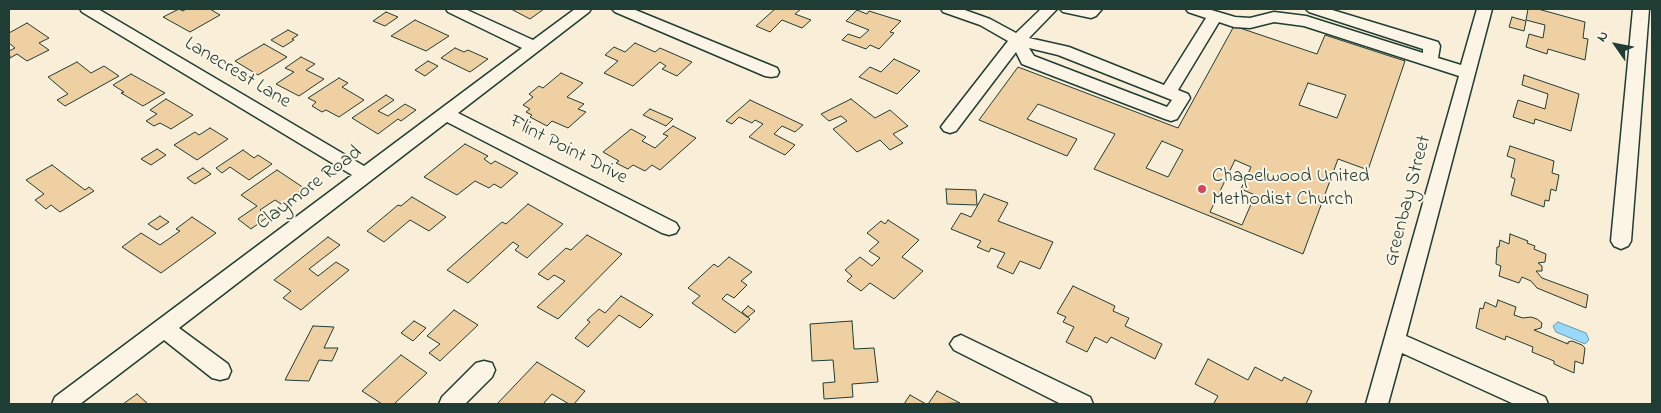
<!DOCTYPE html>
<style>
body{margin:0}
#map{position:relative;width:1661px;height:413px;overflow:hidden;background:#f9eed8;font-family:"Indie Flower",sans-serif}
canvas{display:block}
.frame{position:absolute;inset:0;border:10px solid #1f3d34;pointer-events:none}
.north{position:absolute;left:1591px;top:20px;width:50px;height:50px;-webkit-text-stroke:4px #fcf5e5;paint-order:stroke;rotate:303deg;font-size:14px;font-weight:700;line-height:20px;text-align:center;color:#1f3d34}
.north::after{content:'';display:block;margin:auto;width:18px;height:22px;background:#1f3d34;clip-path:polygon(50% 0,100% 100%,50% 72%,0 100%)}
</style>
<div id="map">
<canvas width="1661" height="413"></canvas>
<div class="frame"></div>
<div class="north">N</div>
</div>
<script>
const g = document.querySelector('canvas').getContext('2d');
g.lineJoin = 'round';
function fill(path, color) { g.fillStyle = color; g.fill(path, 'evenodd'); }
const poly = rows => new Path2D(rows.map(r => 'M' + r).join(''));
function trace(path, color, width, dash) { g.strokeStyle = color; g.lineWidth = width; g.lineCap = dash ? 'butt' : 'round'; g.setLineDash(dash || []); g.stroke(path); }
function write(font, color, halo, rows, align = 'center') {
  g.font = font + ' "Indie Flower",sans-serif'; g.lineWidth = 4; g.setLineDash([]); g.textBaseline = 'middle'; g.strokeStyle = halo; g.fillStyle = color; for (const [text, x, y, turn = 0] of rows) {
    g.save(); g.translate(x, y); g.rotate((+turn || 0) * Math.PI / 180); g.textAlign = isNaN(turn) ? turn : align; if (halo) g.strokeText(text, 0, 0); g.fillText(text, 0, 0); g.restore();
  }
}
const water = poly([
 [1558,322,1586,333,1589,340,1585,344,1556,332,1553,326,1558,322]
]);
const building = poly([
 [179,9,183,11,186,9,210,9,220,15,190,32,163,17,179,9],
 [511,9,544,9,530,19,511,9],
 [775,9,801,9,795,14,811,20,802,28,782,20,770,32,756,26,775,9],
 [1528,9,1538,9,1585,22,1583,38,1588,39,1585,60,1548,49,1547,54,1526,47,1529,34,1543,38,1545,25,1526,20,1528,9],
 [857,10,867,14,869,11,901,21,890,32,894,33,879,49,870,45,866,49,842,40,848,34,860,38,869,30,846,21,857,10],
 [386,12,398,17,385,26,373,21,386,12],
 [1512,17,1526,21,1524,31,1509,27,1512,17],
 [415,20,449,36,426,51,391,36,415,20],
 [27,23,49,38,39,43,49,50,27,61,17,54,10,58,9,51,15,48,9,43,9,33,27,23],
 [1234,26,1317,54,1325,35,1405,61,1368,170,1338,159,1303,254,1094,169,1115,134,1038,104,1027,119,1077,139,1067,156,979,120,1018,67,1178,128,1234,26],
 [1308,83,1346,95,1337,118,1299,105,1308,83],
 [1162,141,1183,150,1168,177,1146,168,1162,141],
 [1235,160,1251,167,1241,189,1255,195,1242,225,1210,212,1235,160],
 [288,30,298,35,292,39,294,40,283,47,271,40,288,30],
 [635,43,655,52,660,48,692,62,677,76,662,69,666,66,660,62,633,86,604,73,618,61,605,55,614,47,625,52,635,43],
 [264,44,287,57,258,75,235,61,264,44],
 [455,48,464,52,468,50,488,59,470,72,441,58,455,48],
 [301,57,315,64,306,70,324,79,299,96,276,84,294,72,285,68,301,57],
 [894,59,920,71,897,94,859,77,870,67,881,72,894,59],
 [428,61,438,66,425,76,415,70,428,61],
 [77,62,91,73,104,66,119,76,65,106,57,100,68,94,48,77,77,62],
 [561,73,583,83,567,97,584,104,578,109,586,112,568,128,552,121,547,126,530,117,532,115,526,112,530,109,523,105,533,97,529,94,539,86,543,88,561,73],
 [131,74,165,93,143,106,121,93,124,92,113,85,131,74],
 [1524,75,1579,94,1571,131,1535,119,1534,124,1513,117,1518,100,1545,109,1548,94,1522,85,1524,75],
 [339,78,348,83,342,87,364,100,339,117,326,110,322,112,312,106,316,102,308,98,339,78],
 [386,95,394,100,378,111,388,116,405,104,416,110,401,121,398,119,378,134,352,118,386,95],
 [166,99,193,115,171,129,160,123,154,126,146,121,157,114,150,110,166,99],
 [851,99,875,118,890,110,908,126,893,134,903,143,890,150,880,140,857,152,833,129,847,121,841,116,829,121,821,114,851,99],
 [750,100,803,125,795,132,782,126,774,134,795,145,785,155,749,137,763,124,755,120,752,123,739,117,732,124,726,121,750,100],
 [650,109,673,119,666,126,643,115,650,109],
 [673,126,696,138,660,170,652,165,645,171,633,165,628,169,616,163,619,161,603,152,631,129,646,137,642,141,655,148,668,136,663,134,673,126],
 [210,128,228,139,197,160,174,145,195,132,199,135,210,128],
 [465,144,488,156,484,159,491,164,495,161,518,173,501,188,494,184,489,188,475,181,457,195,424,177,465,144],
 [1510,146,1554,161,1552,173,1559,175,1556,191,1551,189,1549,201,1545,200,1544,207,1511,195,1515,179,1511,177,1515,159,1507,156,1510,146],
 [157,149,166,155,151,165,141,159,157,149],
 [243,150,254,158,258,155,272,164,249,180,230,167,222,173,216,168,243,150],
 [52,165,85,190,89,187,94,191,60,212,51,205,46,209,35,200,44,194,26,180,52,165],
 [203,168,211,174,195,184,187,178,203,168],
 [277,170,304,188,281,204,275,200,260,210,269,216,251,229,238,219,257,206,241,195,277,170],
 [946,189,976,190,977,205,947,204,946,189],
 [984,194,1008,203,998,221,1053,242,1040,269,1020,261,1013,274,997,267,1005,253,991,248,989,252,977,247,981,241,951,229,961,213,971,217,984,194],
 [412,197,446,217,429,231,410,220,384,242,367,231,398,205,401,206,412,197],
 [528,204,563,224,527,258,515,250,519,246,513,242,468,283,447,270,502,222,506,224,528,204],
 [160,216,169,222,157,230,148,224,160,216],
 [192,217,216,233,161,273,122,247,141,233,160,245,180,231,176,229,192,217],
 [888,220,919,240,902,257,923,271,894,299,870,283,861,291,847,281,852,276,845,270,860,257,872,266,880,258,869,251,879,242,867,233,881,221,885,224,888,220],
 [1510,234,1528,241,1527,243,1535,246,1534,249,1546,254,1545,262,1538,263,1542,266,1542,271,1536,271,1542,278,1588,295,1586,308,1537,288,1531,281,1522,277,1519,283,1499,276,1501,266,1496,264,1497,247,1499,247,1500,240,1509,244,1510,234],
 [587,235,622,254,558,319,537,307,565,281,554,275,548,280,538,274,566,248,571,250,587,235],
 [328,237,340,245,309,269,318,276,336,262,349,270,301,310,283,298,291,291,274,280,328,237],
 [729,257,752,272,741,281,747,285,734,298,727,294,722,299,750,319,735,333,692,303,700,296,688,288,714,264,718,267,729,257],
 [1073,286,1115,306,1113,311,1129,318,1125,326,1162,344,1155,359,1111,337,1107,343,1095,337,1087,352,1066,342,1074,327,1063,322,1066,317,1057,313,1073,286],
 [621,296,653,315,640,328,619,315,588,347,575,338,590,322,587,320,599,309,605,313,621,296],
 [1498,300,1516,307,1514,315,1523,318,1531,317,1537,319,1542,323,1541,328,1534,330,1568,344,1568,342,1572,341,1582,345,1585,348,1583,364,1575,361,1574,373,1554,364,1554,361,1532,352,1533,347,1506,336,1505,340,1476,328,1480,308,1483,309,1485,302,1496,307,1498,300],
 [748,306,755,311,748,317,742,312,748,306],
 [454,310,478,325,440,361,429,353,440,344,427,336,454,310],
 [414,321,426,328,413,341,401,333,414,321],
 [852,321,854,349,874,348,878,382,852,384,853,397,824,399,823,383,835,382,833,360,812,361,810,324,852,321],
 [313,326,334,327,324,348,338,348,332,361,319,360,309,381,285,380,313,326],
 [401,355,427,373,394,404,382,404,362,391,401,355],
 [1208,359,1248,380,1255,367,1282,381,1284,377,1312,391,1306,404,1217,404,1214,403,1218,396,1195,384,1208,359],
 [537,362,585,391,574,404,569,404,552,394,543,404,497,404,537,362],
 [937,391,960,403,928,404,937,391],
 [137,394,148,404,123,404,137,394],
 [910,395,926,404,904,404,910,395]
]);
const minor = poly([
 [80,9,98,9,364,166,522,48,448,12,446,9,465,9,533,40,575,9,591,9,589,12,458,113,676,223,679,228,676,233,669,235,662,233,447,122,179,328,228,364,231,371,228,378,220,380,212,378,164,340,80,404,52,404,55,397,352,175,82,12,80,9],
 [612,9,633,9,777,68,779,72,777,76,771,77,765,76,615,12,612,9],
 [941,9,962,9,990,19,1016,33,1041,9,1057,9,1029,38,1069,47,1164,85,1206,18,1188,12,1186,9,1208,9,1235,17,1250,18,1274,12,1306,16,1423,53,1423,49,1309,12,1306,9,1329,9,1438,42,1440,46,1438,58,1461,65,1477,9,1492,9,1406,336,1545,397,1548,404,1514,404,1402,353,1388,404,1366,404,1459,76,1304,26,1274,22,1250,28,1234,27,1219,22,1178,90,1188,94,1190,98,1177,119,1171,121,1165,119,1022,64,1016,52,956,131,950,133,944,131,941,127,944,123,1008,41,980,25,943,12,941,9],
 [1029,48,1058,55,1172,100,1167,107,1034,56,1029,48],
 [1060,9,1102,9,1096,16,1091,18,1063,12,1060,9],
 [1633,9,1649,9,1631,241,1628,246,1621,249,1614,246,1611,241,1633,9],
 [961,335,1090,397,1093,404,1061,404,954,350,950,344,954,338,961,335],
 [484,361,492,363,495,370,492,377,465,404,439,404,442,397,476,363,484,361]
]);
const markers = [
 [1202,189,5,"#d1495b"]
];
const streetNames = [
 ["Lanecrest Lane",237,74,31],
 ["Flint Point Drive",568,151,27],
 ["Claymore Road",310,189,-37],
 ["Greenbay Street",1409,201,-75]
];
const poiNames = [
 ["Chapelwood United",1212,178],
 ["Methodist Church",1212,201]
];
fill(water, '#98d8fa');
trace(water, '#689aab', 1);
fill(building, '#efd0a2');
trace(building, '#1f3d34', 1);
trace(minor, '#1f3d34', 3);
fill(minor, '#fcf5e5');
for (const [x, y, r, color] of markers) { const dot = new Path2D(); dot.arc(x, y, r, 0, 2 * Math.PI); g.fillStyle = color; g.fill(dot); trace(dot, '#fcf5e5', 2); }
write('20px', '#1f3d34', '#fcf5e5', streetNames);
write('20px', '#1f3d34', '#fcf5e5', poiNames, 'left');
</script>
